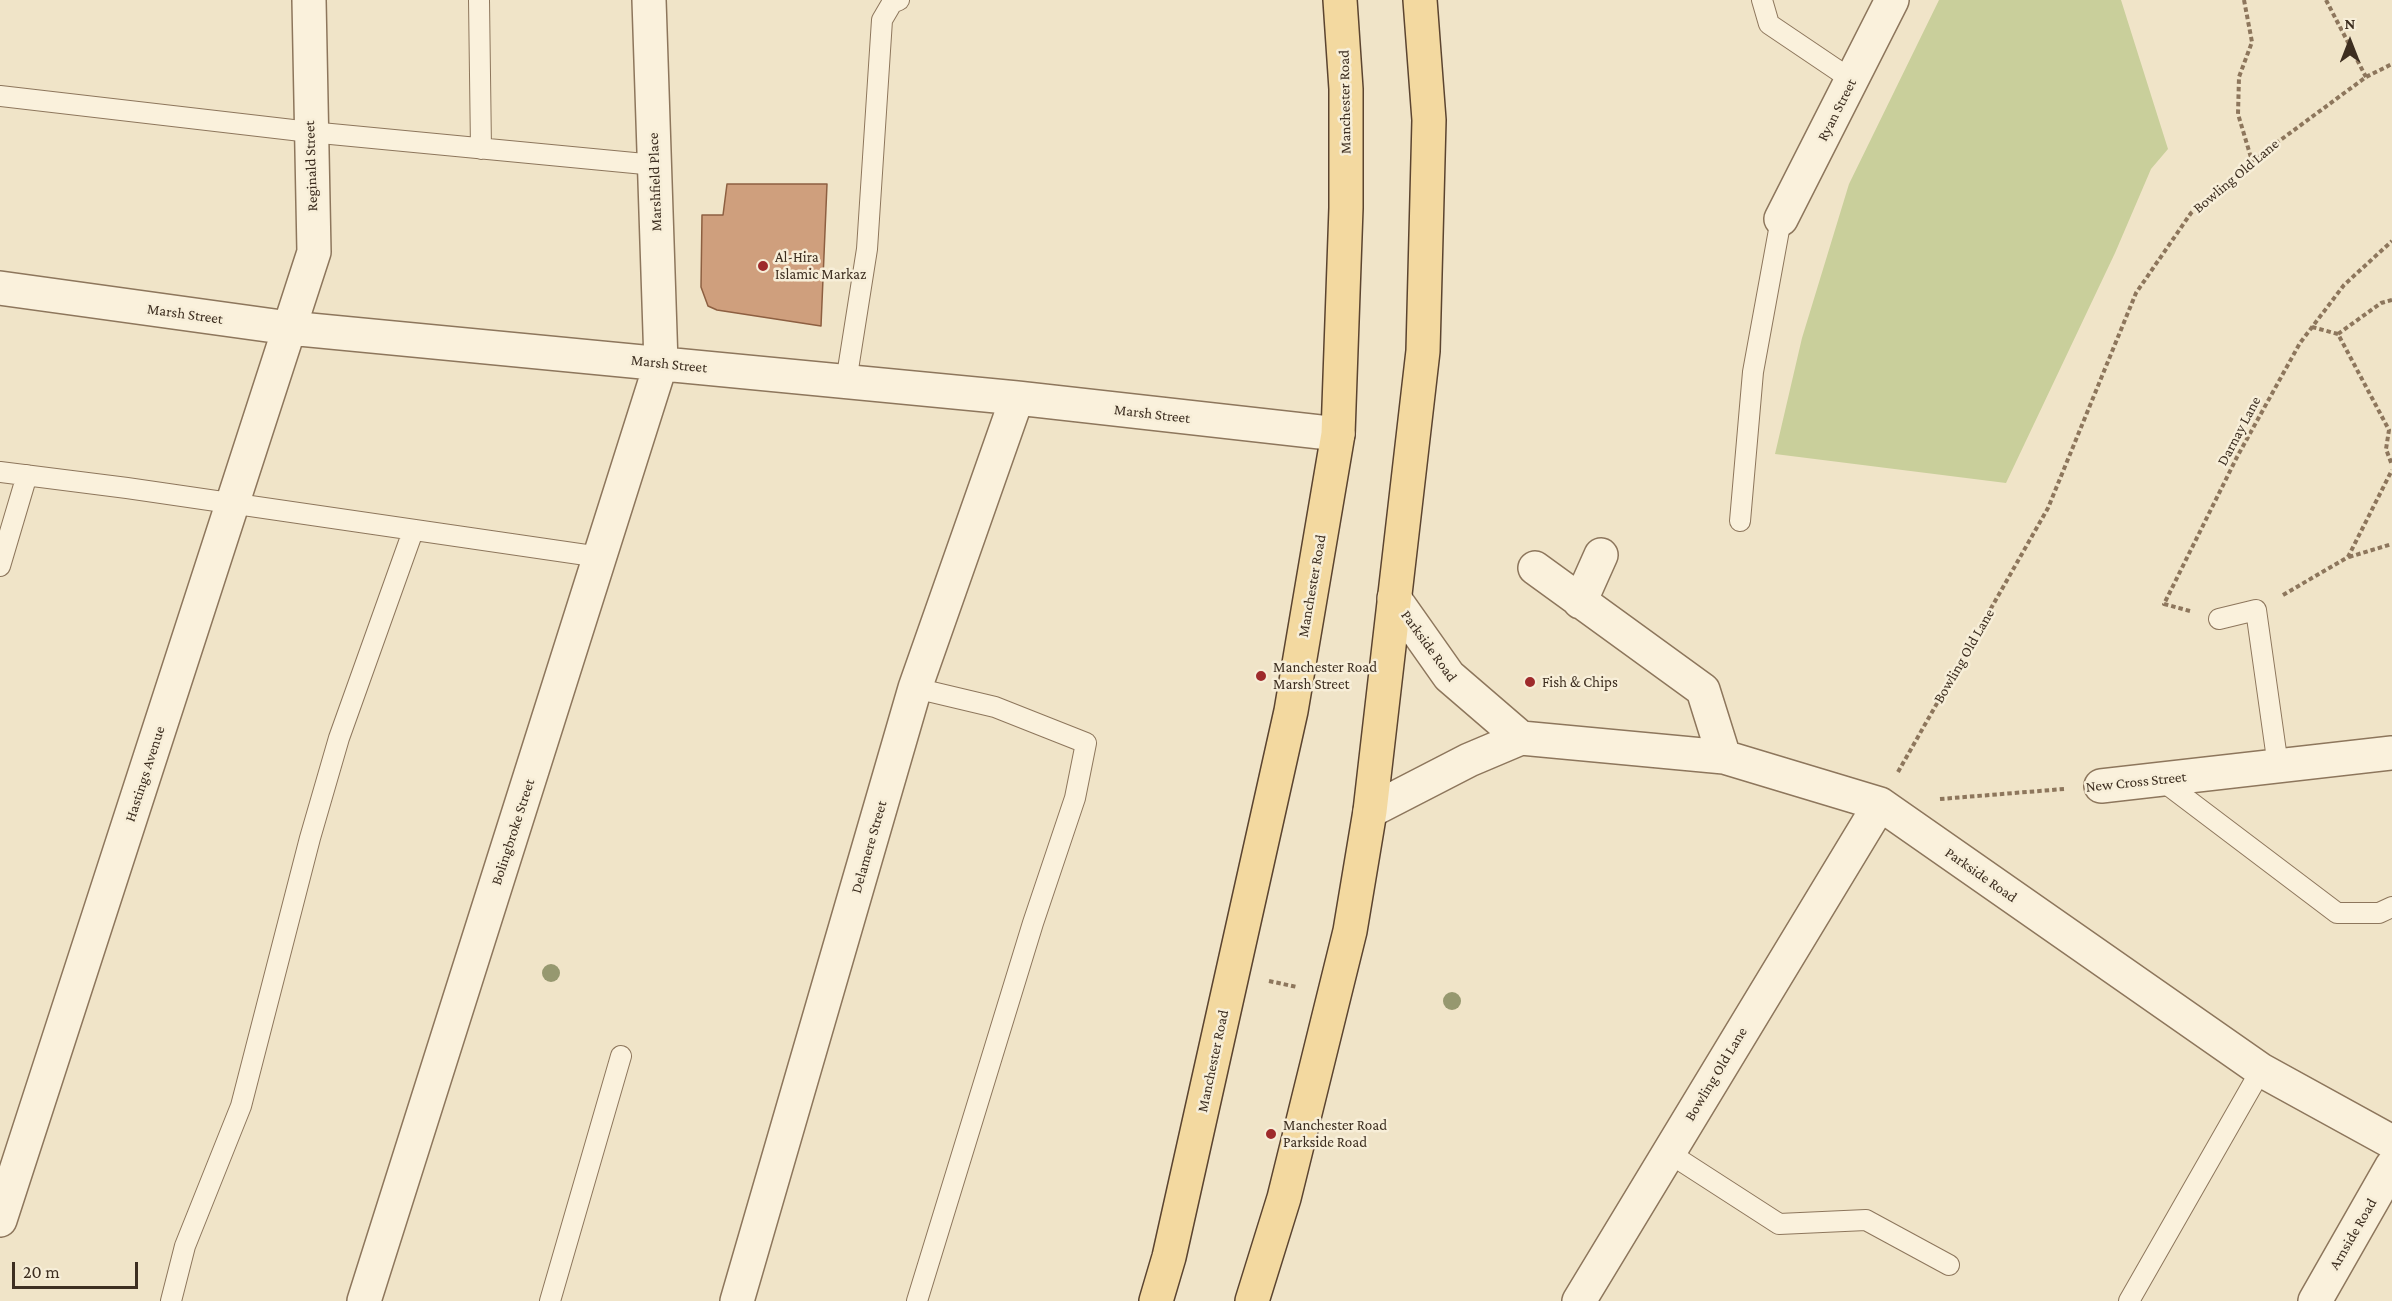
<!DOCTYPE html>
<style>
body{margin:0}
#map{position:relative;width:2392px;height:1301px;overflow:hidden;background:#f0e4c8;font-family:"Crimson Pro",serif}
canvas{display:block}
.north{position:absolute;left:2320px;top:12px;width:60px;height:60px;-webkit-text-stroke:4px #f7eed8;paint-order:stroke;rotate:0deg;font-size:16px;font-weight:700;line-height:24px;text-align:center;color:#3d2e20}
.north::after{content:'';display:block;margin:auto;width:21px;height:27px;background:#3d2e20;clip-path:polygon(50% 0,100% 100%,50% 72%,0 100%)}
.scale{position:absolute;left:12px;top:1262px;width:126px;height:27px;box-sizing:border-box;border:3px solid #3d2e20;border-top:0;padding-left:8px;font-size:18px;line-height:21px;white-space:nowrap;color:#3d2e20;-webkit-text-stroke:4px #f7eed8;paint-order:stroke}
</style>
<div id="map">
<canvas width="2392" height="1301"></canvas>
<div class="north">N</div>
<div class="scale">20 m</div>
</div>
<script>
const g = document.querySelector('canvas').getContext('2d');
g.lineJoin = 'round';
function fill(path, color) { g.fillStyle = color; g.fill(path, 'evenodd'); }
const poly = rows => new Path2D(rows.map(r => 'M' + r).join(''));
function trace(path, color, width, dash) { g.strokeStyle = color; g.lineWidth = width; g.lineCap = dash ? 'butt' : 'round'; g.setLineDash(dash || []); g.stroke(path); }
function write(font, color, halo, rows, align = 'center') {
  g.font = font + ' "Crimson Pro",serif'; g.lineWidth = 5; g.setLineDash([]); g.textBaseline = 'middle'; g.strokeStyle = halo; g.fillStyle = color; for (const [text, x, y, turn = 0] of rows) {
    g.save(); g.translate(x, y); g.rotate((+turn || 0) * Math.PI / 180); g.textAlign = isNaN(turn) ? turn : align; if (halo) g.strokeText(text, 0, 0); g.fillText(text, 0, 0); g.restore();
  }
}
const green = poly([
 [1939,0,2121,0,2168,149,2151,169,2115,253,2006,483,1775,454,1802,338,1849,184]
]);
const building = poly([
 [727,184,827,184,821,326,717,310,708,306,701,287,702,215,723,215,727,184]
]);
const path = poly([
 [2244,0,2252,42,2239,77,2238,114,2252,161],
 [2326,0,2366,77],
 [2312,327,2338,334,2389,430,2386,449,2392,465],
 [2338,334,2381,303,2392,300],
 [2349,557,2392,544],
 [2283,595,2348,557,2392,470],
 [2190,611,2164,604,2237,457,2300,343,2344,285,2392,241],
 [1898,772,2048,508,2136,293,2191,213,2252,161,2366,77,2392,64],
 [1940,799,2064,789],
 [1269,981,1297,987]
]);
const service = poly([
 [479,0,481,149],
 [1762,0,1769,24,1852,80],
 [0,96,310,132,655,165],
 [846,382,867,249,882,20,892,3,899,0],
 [0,472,127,488,600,557],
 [1740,521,1753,372,1781,219],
 [0,566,27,475],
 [2219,619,2256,610,2278,766],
 [915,688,995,707,1086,743,1075,798,1033,923,917,1301],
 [2160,779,2337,913,2379,913,2392,907],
 [1669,1153,1779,1224,1866,1220,1949,1265],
 [171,1301,185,1246,241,1106,310,838,339,738,413,531],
 [550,1301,621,1056],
 [2129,1301,2261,1070]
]);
const minor = poly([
 [1781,219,1892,0],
 [0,288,289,328,1017,398,1338,434],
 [1535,568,1703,690,1724,757],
 [1394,598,1449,676,1521,738],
 [1580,602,1601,555],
 [2101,786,2392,753],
 [1370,811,1469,760,1521,738,1724,757,1880,804,2261,1070,2392,1142],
 [0,1220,314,252,309,0],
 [364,1301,661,363,649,0],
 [737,1301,915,688,1017,398],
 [1579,1301,1880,804],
 [2315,1301,2392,1166]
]);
const primary = poly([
 [1156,1301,1169,1257,1291,711,1338,434,1346,208,1346,89,1340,0],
 [1252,1301,1284,1198,1350,931,1370,811,1423,351,1429,120,1420,0]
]);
const trees = [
 [551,973],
 [1452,1001]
];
const markers = [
 [763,266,6,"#9e2a2b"],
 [1261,676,6,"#9e2a2b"],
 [1530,682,6,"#9e2a2b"],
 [1271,1134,6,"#9e2a2b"]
];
const streetNames = [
 ["Manchester Road",1345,102,-91],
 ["Ryan Street",1837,110,-63],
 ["Reginald Street",311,166,-92],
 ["Bowling Old Lane",2236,176,-40],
 ["Marshfield Place",655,182,-92],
 ["Marsh Street",185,314,8],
 ["Marsh Street",669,364,6],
 ["Marsh Street",1152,414,7],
 ["Darnay Lane",2239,431,-62],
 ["Manchester Road",1312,586,-80],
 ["Parkside Road",1429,646,54],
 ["Bowling Old Lane",1964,656,-60],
 ["Hastings Avenue",145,774,-72],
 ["New Cross Street",2136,782,-6],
 ["Bolingbroke Street",513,832,-72],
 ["Delamere Street",869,847,-74],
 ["Parkside Road",1981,875,35],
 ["Manchester Road",1213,1061,-78],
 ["Bowling Old Lane",1716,1074,-59],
 ["Arnside Road",2353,1234,-60]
];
const poiNames = [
 ["Al-Hira",775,257],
 ["Islamic Markaz",775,274],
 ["Manchester Road",1273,667],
 ["Marsh Street",1273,684],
 ["Fish & Chips",1542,682],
 ["Manchester Road",1283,1125],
 ["Parkside Road",1283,1142]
];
fill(green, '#c9cf9b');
fill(building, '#cf9f7d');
trace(building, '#8d5f41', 1.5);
trace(service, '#8d765c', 22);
trace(minor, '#8d765c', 36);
trace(primary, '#5b4430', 36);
trace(path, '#8d765c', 4, [4.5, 3]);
trace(service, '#faf1dc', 20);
trace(minor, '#faf1dc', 33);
trace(primary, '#f3d9a0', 33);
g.fillStyle = '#96986f';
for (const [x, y] of trees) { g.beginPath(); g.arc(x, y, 9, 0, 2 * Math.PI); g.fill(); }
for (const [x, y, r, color] of markers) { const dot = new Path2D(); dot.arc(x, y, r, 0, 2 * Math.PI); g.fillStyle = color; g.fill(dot); trace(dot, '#f7eed8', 2); }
write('15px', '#3d2e20', '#f7eed8', streetNames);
write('15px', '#3d2e20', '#f7eed8', poiNames, 'left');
</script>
